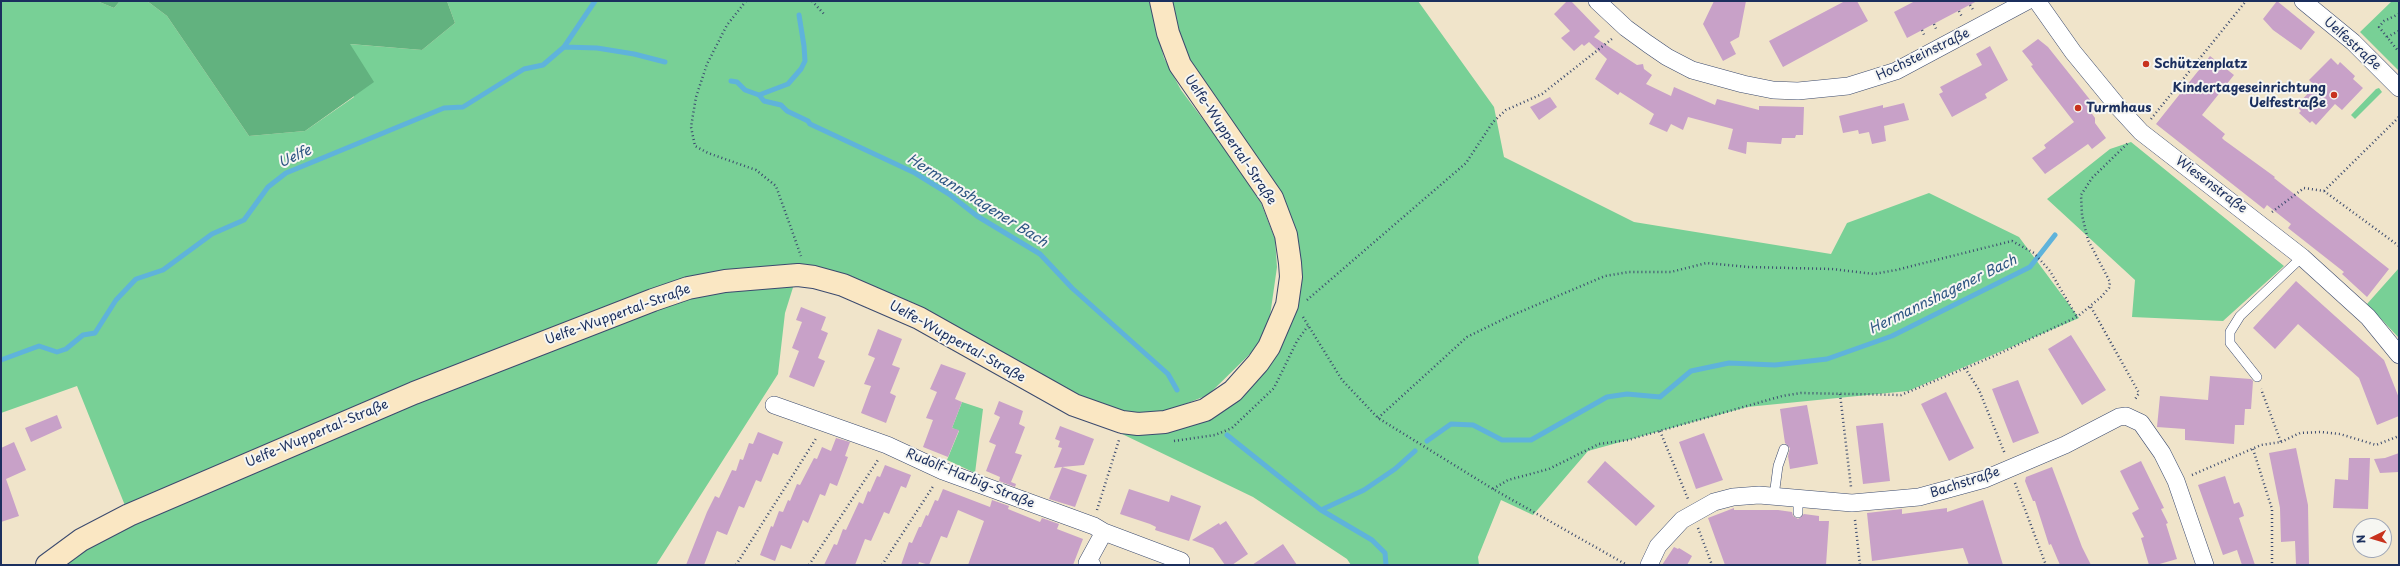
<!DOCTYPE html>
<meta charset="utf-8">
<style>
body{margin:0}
#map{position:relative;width:2400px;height:566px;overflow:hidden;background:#f0e4ca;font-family:"Playpen Sans",sans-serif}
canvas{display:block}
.frame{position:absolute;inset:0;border:2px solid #1b2f5e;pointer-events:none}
.north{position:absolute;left:2352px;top:518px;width:40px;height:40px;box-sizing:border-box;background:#f6f6f2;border:1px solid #9ea6b7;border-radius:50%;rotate:265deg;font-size:11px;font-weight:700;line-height:16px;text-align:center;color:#1b2f5e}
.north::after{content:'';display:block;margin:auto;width:14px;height:18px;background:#c8321e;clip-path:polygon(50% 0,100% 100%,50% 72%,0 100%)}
</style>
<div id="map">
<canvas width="2400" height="566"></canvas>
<div class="frame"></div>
<div class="north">N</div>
</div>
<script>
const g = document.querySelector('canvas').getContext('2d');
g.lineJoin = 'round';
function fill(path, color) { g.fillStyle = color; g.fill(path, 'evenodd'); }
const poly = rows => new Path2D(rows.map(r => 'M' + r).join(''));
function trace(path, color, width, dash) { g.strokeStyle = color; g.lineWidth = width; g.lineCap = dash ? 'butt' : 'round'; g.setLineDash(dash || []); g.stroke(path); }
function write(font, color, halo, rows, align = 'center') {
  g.font = font + ' "Playpen Sans",sans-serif'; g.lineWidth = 4; g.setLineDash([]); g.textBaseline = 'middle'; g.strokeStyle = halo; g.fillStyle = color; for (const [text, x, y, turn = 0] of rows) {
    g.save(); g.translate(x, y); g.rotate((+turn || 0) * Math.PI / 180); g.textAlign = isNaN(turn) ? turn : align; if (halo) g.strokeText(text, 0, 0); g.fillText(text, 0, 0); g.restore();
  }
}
const green = poly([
 [1,1,97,1,114,8,120,1,147,1,167,16,249,136,305,131,354,97,349,44,422,50,455,23,447,1,1149,1,1164,58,1181,90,1229,154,1261,203,1275,239,1277,267,1269,323,1255,349,1208,395,1165,412,1140,415,1106,413,957,331,759,271,126,508,77,386,1,413],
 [1167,1,1418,1,1494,107,1504,157,1634,222,1831,254,1847,223,1929,193,2019,237,2079,318,1908,391,1747,407,1588,451,1533,515,1501,500,1478,557,1479,565,1351,565,1347,559,1253,497,1120,433,1151,432,1237,394,1296,263,1193,78],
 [2392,1,2399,1,2399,71,2360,32],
 [2379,88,2382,92,2355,119,2351,115,2376,89],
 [2131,142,2284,266,2223,321,2132,317,2135,280,2047,199,2110,149],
 [2399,268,2399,338,2367,304],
 [795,281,785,313,778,374,656,565,60,565,112,535,213,487,489,370,691,294],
 [962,402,983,409,975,473,947,460,959,431,952,428]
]);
const forest = poly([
 [97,1,120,1,114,8],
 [147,1,447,1,455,23,422,50,350,44,374,82,305,131,249,136,167,16]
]);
const stream = poly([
 [564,47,597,48,634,54,665,62],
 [731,81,737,82,745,90,759,95,764,101,781,105,787,111,808,121,810,124,915,173,949,194,977,216,1040,254,1072,288,1168,374,1177,390],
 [759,95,788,84,801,69,805,61,804,46,799,15],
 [1,360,39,346,57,352,66,349,83,335,95,333,116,300,136,279,163,270,212,234,244,220,268,187,286,173,444,108,463,107,524,69,543,65,564,47,595,1],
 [1227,435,1321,510,1364,490,1395,469,1415,451],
 [1427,441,1451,424,1473,425,1502,440,1531,440,1607,397,1627,394,1660,397,1691,371,1729,363,1775,365,1827,359,1892,336,2030,267,2055,235],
 [1321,510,1372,540,1385,553,1386,565]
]);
const building = poly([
 [1567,1,1571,1,1600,31,1594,37,1637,65,1643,64,1644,69,1652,75,1646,84,1671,96,1674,87,1715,105,1717,99,1759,110,1759,106,1804,107,1803,135,1796,135,1795,138,1782,138,1781,144,1747,142,1746,154,1728,149,1733,129,1688,117,1683,130,1671,124,1667,132,1649,124,1654,114,1620,92,1618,95,1595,79,1607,59,1589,42,1584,46,1582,44,1574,51,1561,38,1570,31,1554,14],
 [1714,1,1746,1,1739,37,1730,42,1736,54,1723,61,1703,24],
 [1845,1,1857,1,1868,21,1783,67,1769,41],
 [1915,1,1977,1,1907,38,1894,12],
 [2277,1,2315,32,2301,50,2273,30,2263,19],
 [2038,39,2048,47,2095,106,2090,111,2095,118,2095,123,2106,138,2092,149,2088,144,2045,174,2032,158,2046,148,2044,145,2074,122,2036,73,2031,66,2033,65,2022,51],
 [1990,46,2008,80,1985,94,1987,98,1952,117,1939,94,1943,92,1940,87,1982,65,1976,54],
 [2210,56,2234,75,2202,115,2225,134,2222,138,2224,140,2275,177,2274,178,2389,269,2367,297,2342,274,2344,272,2288,228,2291,224,2267,205,2264,209,2156,124],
 [2331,58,2338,65,2340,62,2355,76,2353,79,2363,88,2342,110,2335,104,2316,125,2312,121,2310,123,2299,113,2301,111,2296,106,2315,86,2309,80],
 [1550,97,1557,107,1539,120,1530,107],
 [1904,103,1909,120,1884,126,1886,141,1872,144,1869,132,1859,134,1858,130,1843,133,1839,116,1883,105,1883,108],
 [2296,281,2384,360,2399,398,2399,416,2377,425,2359,378,2298,324,2275,349,2253,328],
 [801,307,826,317,821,330,828,333,818,358,825,361,814,387,789,377,799,351,792,348,802,322,796,320],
 [878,329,902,339,892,365,900,368,890,393,896,396,886,423,861,413,871,386,864,384,875,358,868,355],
 [2071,335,2106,390,2082,405,2048,349],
 [941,364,966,373,955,399,962,402,952,428,959,430,948,457,923,447,933,420,926,418,937,392,930,389],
 [2210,376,2251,379,2253,381,2251,409,2245,409,2244,425,2235,425,2234,444,2185,440,2185,429,2157,427,2160,396,2208,400],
 [2018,380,2039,433,2013,443,1992,389],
 [1946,392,1974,448,1949,461,1921,404],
 [999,401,1023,411,1019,424,1025,427,1015,453,1022,455,1011,482,1016,484,1015,487,999,481,1000,477,986,471,996,445,989,442,1000,417,994,414],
 [1807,405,1818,464,1790,469,1788,456,1790,448,1785,443,1780,409],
 [57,415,62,428,31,442,25,428],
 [1883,423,1890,481,1863,484,1856,426],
 [1060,426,1094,439,1084,465,1062,467,1087,475,1075,507,1049,499,1062,467,1054,468,1062,448,1058,447,1060,441,1055,439],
 [758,432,783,442,778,455,773,453,761,482,756,480,744,508,739,506,727,535,717,531,704,565,686,565,707,512,715,496,719,498,732,470,736,471,740,459,743,460,749,443,753,444],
 [1704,433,1723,480,1696,489,1679,442],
 [836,438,850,442,845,456,848,457,837,486,830,483,825,496,820,494,808,523,803,520,791,549,781,545,775,561,760,555,771,526,773,527,779,511,783,512,788,500,790,501,797,484,800,485,814,458,817,459,822,447,831,451],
 [14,442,26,470,6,479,19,516,1,522,1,448],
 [2296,448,2308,505,2309,564,2296,564,2295,541,2281,542,2280,508,2269,453],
 [2399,453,2399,472,2380,473,2374,459,2385,458],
 [2349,458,2370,458,2368,509,2333,508,2335,479,2348,480],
 [1605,461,1655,506,1636,526,1587,482],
 [2141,461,2164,508,2161,509,2168,523,2166,524,2177,559,2156,565,2149,565,2141,538,2144,537,2132,513,2139,509,2120,471],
 [885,465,911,475,906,488,901,486,889,514,884,512,871,541,865,539,855,565,824,565,834,544,837,545,843,529,846,530,859,502,863,504,868,491,870,492,877,476,880,477],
 [2052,467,2082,547,2091,565,2060,565,2051,544,2049,545,2035,501,2033,501,2025,481,2026,477],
 [2225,476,2234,504,2239,502,2242,509,2244,516,2239,518,2255,565,2242,565,2237,550,2223,555,2198,485],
 [943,489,990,507,992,500,1009,506,1008,509,1040,522,1042,518,1059,524,1057,529,1083,539,1073,565,968,565,984,521,958,510,947,538,941,536,929,565,919,562,918,565,901,565,909,542,912,543,919,527,921,527,926,515,928,516,935,500,938,501],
 [1129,489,1169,502,1171,495,1201,506,1189,541,1155,530,1156,527,1150,524,1120,514],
 [1983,500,2003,565,1969,565,1963,548,1872,561,1867,513,1902,509,1902,514,1947,508,1947,512],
 [1734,508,1734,510,1778,510,1792,512,1793,516,1798,519,1804,514,1819,516,1819,521,1829,521,1826,565,1725,565,1708,518],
 [1226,521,1248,554,1232,565,1225,565,1213,548,1192,540,1219,523,1220,525],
 [1283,544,1297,565,1252,565],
 [1674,547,1678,549,1679,548,1692,556,1687,565,1662,565]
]);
const path = poly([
 [746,1,727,25,707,64,696,97,691,127,695,146,708,153,756,170,776,186,801,256],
 [812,1,824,14],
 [1970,5,1974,11],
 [1959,11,1962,17],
 [2399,14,2384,21,2379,27,2399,52],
 [1934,24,1937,31],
 [1922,30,1925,37],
 [2387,37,2399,31],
 [2151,119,2246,1],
 [2324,191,2399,117],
 [2272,212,2304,188,2324,191,2399,246],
 [1307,300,1466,163,1493,122,1506,110,1542,94,1613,38],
 [2091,307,2139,393,2134,401],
 [1303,317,1342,380,1378,418,1493,489,1627,565],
 [1965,368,1979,390,2005,454],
 [1840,394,1851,487],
 [1378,418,1467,337,1508,317,1605,276,1629,272,1671,272,1706,263,1749,267,1832,269,1874,274,1896,270,2012,241,2034,253,2050,271,2077,317],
 [1660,431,1688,499],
 [1174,441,1215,435,1232,428,1274,388,1297,341,1308,326],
 [2281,442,2300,433,2321,432,2340,434,2376,445,2399,436],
 [2253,449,2272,509,2272,565],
 [2192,475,2261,445,2281,442,2261,389],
 [2015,483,2046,565],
 [1493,489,1508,480,1549,469,1599,444,1628,440,1782,396,1801,393,1901,395,1994,356,2077,317,2101,297,2109,288,2110,282,2088,240,2082,215,2081,195,2092,178,2128,143],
 [1097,510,1119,440],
 [1855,520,1860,565],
 [1698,528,1712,565],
 [736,565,817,437],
 [809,565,878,460],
 [882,565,934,485]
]);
const service = poly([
 [2257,377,2230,343,2230,332,2240,316,2302,257],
 [1774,496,1778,466,1784,449],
 [1798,513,1798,498]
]);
const minor = poly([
 [1597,1,1626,28,1648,44,1667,57,1692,70,1743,84,1773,90,1798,91,1848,86,1896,71,2027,1],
 [2037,1,2073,52,2119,108,2141,132,2302,257,2368,317,2399,355],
 [2303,1,2353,42,2399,88],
 [774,405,887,445,943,471,1094,526,1104,532,1087,563,1092,565],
 [1104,532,1181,561],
 [1649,565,1658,546,1682,520,1714,502,1733,497,1759,495,1852,503,1919,497,1985,479,2065,445,2119,417,2126,416,2141,423,2162,453,2176,481,2205,565]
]);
const secondary = poly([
 [47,565,81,540,129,515,414,393,653,300,688,288,725,281,798,275,814,277,843,285,919,318,1074,405,1122,422,1138,424,1165,422,1205,410,1233,391,1258,363,1269,347,1287,305,1291,277,1290,263,1286,235,1272,198,1180,65,1168,33,1161,1]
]);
const markers = [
 [2146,64,4,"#c8321e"],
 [2334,95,4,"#c8321e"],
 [2078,108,4,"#c8321e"]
];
const streetNames = [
 ["Uelfestraße",2352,44,42],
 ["Hochsteinstraße",1923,55,-26],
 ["Uelfe-Wuppertal-Straße",1230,140,56],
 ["Wiesenstraße",2211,185,37],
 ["Uelfe-Wuppertal-Straße",618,315,-20],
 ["Uelfe-Wuppertal-Straße",957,342,29],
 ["Uelfe-Wuppertal-Straße",317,434,-23],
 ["Rudolf-Harbig-Straße",970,479,22],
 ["Bachstraße",1965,483,-18]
];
const poiNames = [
 ["Schützenplatz",2154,64],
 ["Kindertageseinrichtung",2326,88,"right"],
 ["Uelfestraße",2326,103,"right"],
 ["Turmhaus",2086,108]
];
const waterNames = [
 ["Uelfe",295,157,-25],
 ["Hermannshagener Bach",977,201,32],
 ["Hermannshagener Bach",1943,295,-26]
];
fill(green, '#78d096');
fill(forest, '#62b27f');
trace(stream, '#5fb3db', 5);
fill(building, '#c8a1c8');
trace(service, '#3b4a6e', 10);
trace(minor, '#3b4a6e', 18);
trace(secondary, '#3b4a6e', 24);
trace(path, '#3b4a6e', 2.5, [1, 3]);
trace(service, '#fff', 9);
trace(minor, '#fff', 17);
trace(secondary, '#fae7c3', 22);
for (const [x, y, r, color] of markers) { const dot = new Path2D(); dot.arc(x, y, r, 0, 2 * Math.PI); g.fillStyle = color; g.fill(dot); trace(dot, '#f6f6f2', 1.5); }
write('13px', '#1b2f5e', '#f6f6f2', streetNames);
write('bold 13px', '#1b2f5e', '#f6f6f2', poiNames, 'left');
write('italic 14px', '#2f5784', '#f6f6f2', waterNames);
</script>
